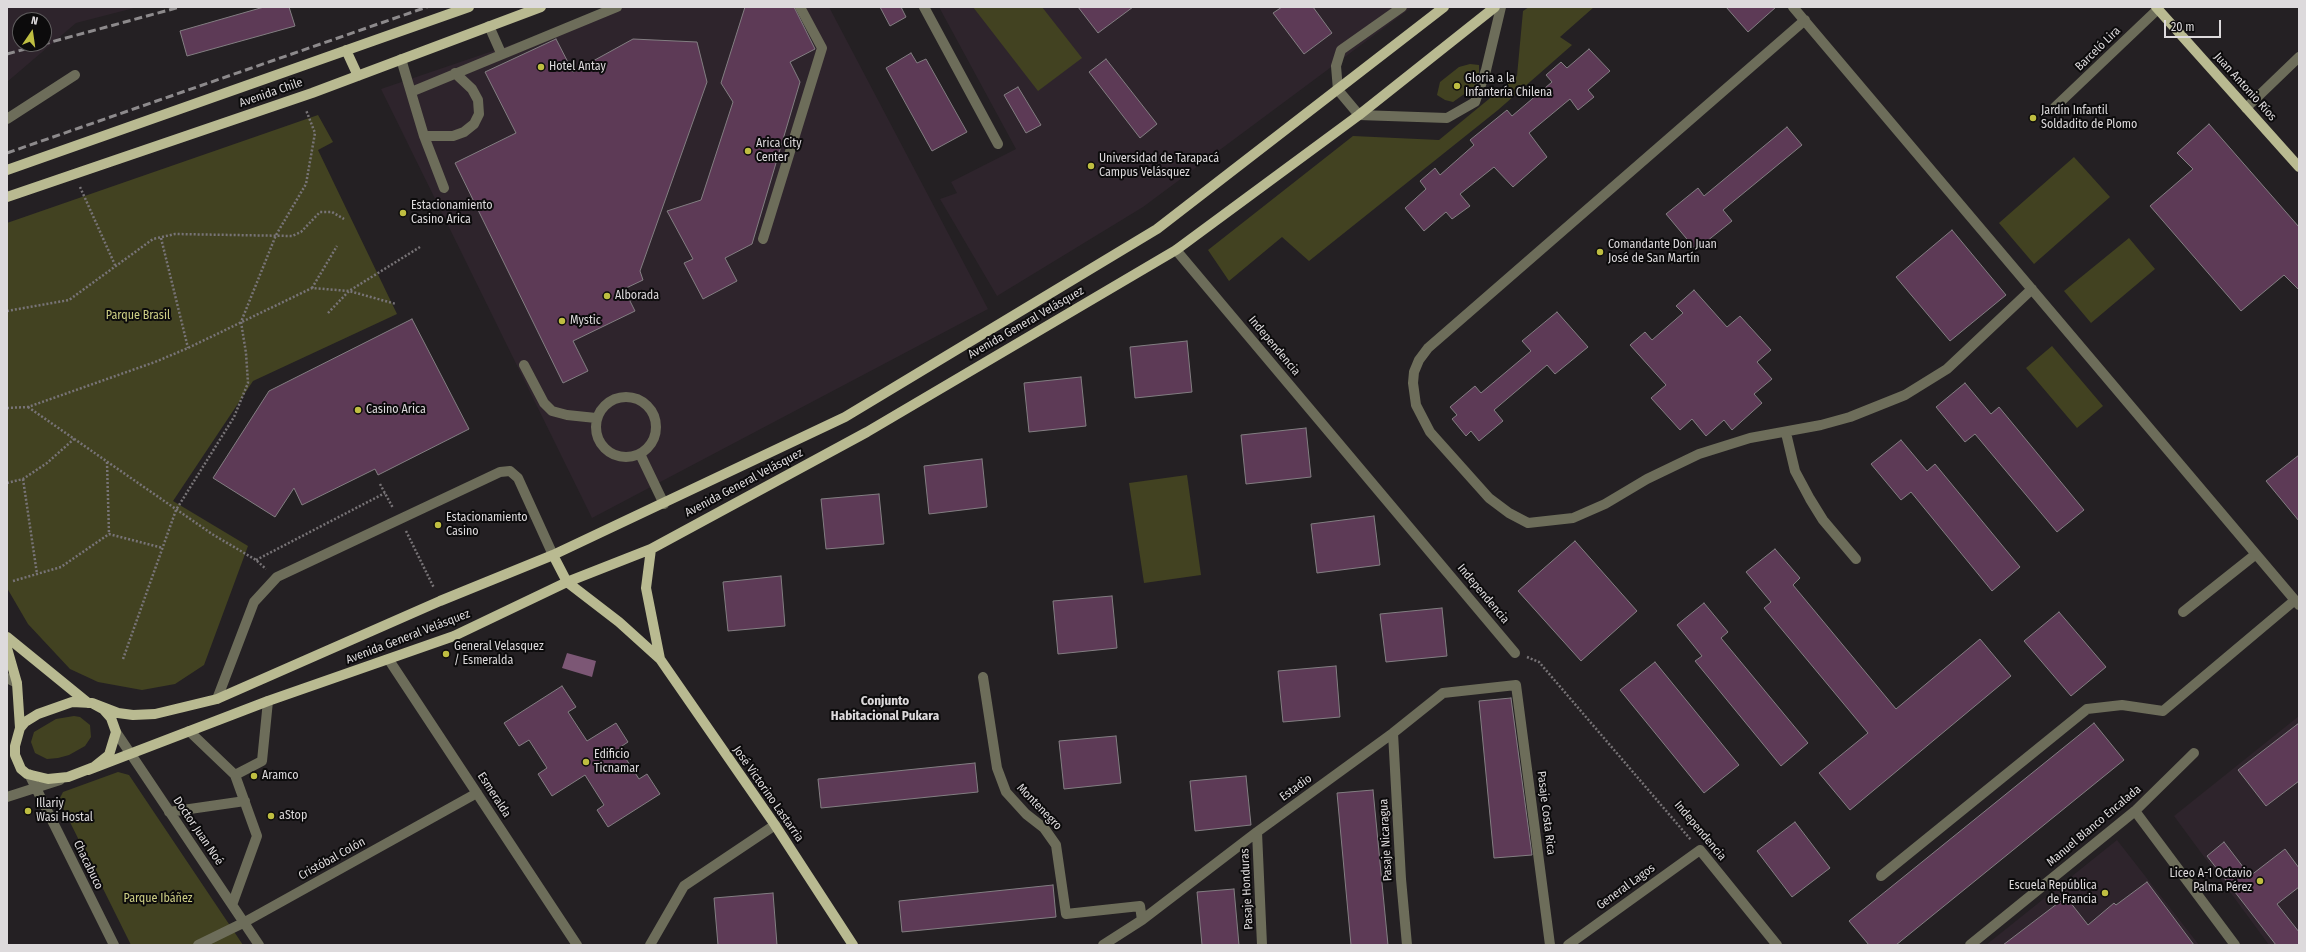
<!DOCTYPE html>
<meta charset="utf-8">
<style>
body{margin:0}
#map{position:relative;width:2306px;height:952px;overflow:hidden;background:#242023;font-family:"Fira Sans Condensed",sans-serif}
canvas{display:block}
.frame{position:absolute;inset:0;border:8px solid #dddadc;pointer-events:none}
.north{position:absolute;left:12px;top:12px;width:40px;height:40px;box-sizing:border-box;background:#0c0b0c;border:1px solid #605e5f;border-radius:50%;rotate:13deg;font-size:11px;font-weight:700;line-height:16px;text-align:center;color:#dddadc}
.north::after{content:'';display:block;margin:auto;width:14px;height:18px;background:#bfbe41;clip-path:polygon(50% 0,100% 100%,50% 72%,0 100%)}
.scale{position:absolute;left:2164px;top:20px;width:57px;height:18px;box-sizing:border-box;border:2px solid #dddadc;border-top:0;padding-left:5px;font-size:12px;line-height:14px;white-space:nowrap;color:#dddadc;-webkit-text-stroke:3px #0c0b0c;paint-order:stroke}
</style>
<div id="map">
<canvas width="2306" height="952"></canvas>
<div class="frame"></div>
<div class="north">N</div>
<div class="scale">20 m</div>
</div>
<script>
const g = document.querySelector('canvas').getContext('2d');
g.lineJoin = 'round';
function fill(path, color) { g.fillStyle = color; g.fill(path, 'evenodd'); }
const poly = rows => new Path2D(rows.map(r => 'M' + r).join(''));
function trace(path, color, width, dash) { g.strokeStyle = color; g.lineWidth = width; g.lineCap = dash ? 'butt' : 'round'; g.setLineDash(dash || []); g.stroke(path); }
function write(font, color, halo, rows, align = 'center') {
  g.font = font + ' "Fira Sans Condensed",sans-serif'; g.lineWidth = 4; g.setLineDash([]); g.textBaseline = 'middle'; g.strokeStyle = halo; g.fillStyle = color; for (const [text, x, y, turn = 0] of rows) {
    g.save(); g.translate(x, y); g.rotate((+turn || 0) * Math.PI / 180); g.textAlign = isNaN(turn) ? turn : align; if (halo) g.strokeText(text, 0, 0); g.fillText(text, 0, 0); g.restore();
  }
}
const built = poly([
 [7,7,138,7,76,23,7,82],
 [20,20,44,20,44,44,20,44],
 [622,7,829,7,988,309,592,518,381,89],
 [939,7,1412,7,1143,207,997,296,940,199,957,193,951,182,1016,149],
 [2299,716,2299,945,2269,945,2174,816],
 [2117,840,2199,945,1986,945]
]);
const green = poly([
 [973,7,1042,7,1082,58,1038,91],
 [1529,7,1594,7,1560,37,1572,45,1498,110,1309,261,1282,237,1229,281,1208,250,1353,136,1439,140,1517,76,1523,11],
 [1470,64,1479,65,1479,80,1474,87,1453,102,1445,100,1437,95,1440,82,1459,67],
 [318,115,333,142,318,150,397,314,253,381,173,501,248,546,204,665,175,684,142,690,98,682,70,669,28,624,7,588,7,223],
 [2074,157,2110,197,2034,264,1999,223],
 [2129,238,2155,269,2091,323,2064,291],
 [2052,346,2103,406,2077,428,2026,368],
 [1187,475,1201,575,1144,583,1129,483],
 [74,716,80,717,90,725,91,737,85,746,69,755,58,758,47,759,35,753,31,742,34,732,56,719],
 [118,772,129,775,243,945,131,945,59,800,63,792]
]);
const water = poly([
 [567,653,596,661,592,677,562,668]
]);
const building = poly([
 [264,7,289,7,295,26,187,56,180,31,264,7],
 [745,7,794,7,815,49,790,62,800,82,752,244,725,258,737,281,703,299,684,263,693,259,667,211,701,200,733,102,721,83,745,7],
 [880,7,901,7,906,17,890,26,880,7],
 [1078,7,1133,7,1098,33,1078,7],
 [1282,7,1313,7,1332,33,1304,54,1273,13,1282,7],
 [1726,7,1776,7,1748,32,1726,7],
 [556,39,573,72,633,39,697,42,707,82,640,271,643,280,624,289,635,311,573,341,588,371,563,383,455,163,516,133,485,72,556,39],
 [1589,49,1610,71,1588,90,1594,97,1578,110,1570,99,1529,133,1547,157,1513,187,1494,167,1460,194,1470,206,1452,219,1446,212,1424,231,1405,208,1426,189,1420,181,1435,168,1440,175,1474,145,1470,140,1507,110,1512,116,1552,82,1546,75,1561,62,1567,68,1589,49],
 [911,53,917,63,926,59,967,132,932,151,886,68,911,53],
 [1106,59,1157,124,1140,138,1089,72,1106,59],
 [1018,87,1041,125,1026,133,1004,95,1018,87],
 [2209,124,2299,227,2299,290,2284,275,2241,311,2150,206,2193,169,2177,153,2209,124],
 [1787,127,1802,145,1723,210,1732,221,1696,250,1666,214,1698,188,1704,196,1787,127],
 [1952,230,2006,295,1950,341,1896,277,1952,230],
 [1694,290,1727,327,1740,316,1771,350,1757,362,1772,379,1754,394,1762,403,1732,430,1724,420,1706,436,1692,419,1680,430,1651,398,1666,385,1630,345,1645,332,1652,340,1683,313,1676,306,1694,290],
 [1557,312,1588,347,1555,374,1547,365,1494,410,1503,421,1479,441,1471,431,1466,436,1452,419,1457,415,1450,407,1475,386,1481,393,1531,351,1522,341,1557,312],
 [412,319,469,429,378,475,375,469,302,505,294,488,275,517,213,478,269,391,412,319],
 [1187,341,1192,392,1135,398,1130,347,1187,341],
 [1081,377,1086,426,1029,432,1024,383,1081,377],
 [1965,383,1991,414,1999,407,2084,510,2057,532,1975,434,1965,442,1936,407,1965,383],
 [1306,428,1311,477,1246,484,1241,435,1306,428],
 [1901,440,1927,471,1935,464,2020,567,1992,591,1911,492,1901,500,1871,464,1901,440],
 [2299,455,2299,521,2266,481,2299,455],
 [982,459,987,507,929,514,924,466,982,459],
 [879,494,884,544,826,549,821,499,879,494],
 [1374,516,1380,565,1317,573,1311,524,1374,516],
 [1575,541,1637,611,1581,661,1518,591,1575,541],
 [1775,549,1800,578,1793,585,1896,709,1980,639,2011,676,1850,810,1819,773,1868,733,1764,608,1771,602,1746,572,1775,549],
 [781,576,785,626,728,631,723,582,781,576],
 [1112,596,1117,648,1058,654,1053,601,1112,596],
 [1704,603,1728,632,1721,638,1808,743,1781,766,1695,661,1702,656,1677,625,1704,603],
 [1442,608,1447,656,1386,662,1380,614,1442,608],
 [2059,612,2106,667,2071,696,2024,641,2059,612],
 [1655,662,1739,765,1704,793,1620,690,1655,662],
 [1336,666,1340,717,1283,722,1278,671,1336,666],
 [562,686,576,707,568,712,587,741,616,723,628,742,619,748,639,779,647,774,660,794,608,827,597,810,604,805,585,775,552,796,538,774,547,768,529,740,519,746,504,723,562,686],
 [1511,698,1532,855,1494,858,1479,701,1511,698],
 [2094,723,2124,760,1896,945,1869,945,1849,921,2094,723],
 [2299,723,2299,781,2266,806,2238,770,2299,723],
 [1116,736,1121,783,1064,789,1059,741,1116,736],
 [975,763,978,792,821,808,818,779,975,763],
 [1246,776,1251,825,1195,831,1190,781,1246,776],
 [1373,790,1388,945,1351,945,1337,793,1373,790],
 [1795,822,1830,868,1792,897,1757,851,1795,822],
 [2224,842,2250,876,2285,849,2299,868,2299,887,2277,904,2299,932,2299,945,2276,945,2207,856,2224,842],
 [2147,882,2194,945,2003,945,2066,897,2088,925,2114,903,2116,905,2147,882],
 [1053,885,1056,917,902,932,899,901,1053,885],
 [1234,889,1239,945,1202,945,1197,892,1234,889],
 [773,893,777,945,718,945,714,898,773,893]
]);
const path = poly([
 [80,187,115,265],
 [161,238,188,348],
 [312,288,337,246],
 [7,311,69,300,153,239,175,234,292,236,301,232,320,212,332,212,344,219],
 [328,313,349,291,420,247],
 [28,407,212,534,256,560,266,569],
 [7,408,28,407,155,362,188,348,312,288,349,291,396,304],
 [107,462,109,534],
 [23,479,37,574],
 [7,483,23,479,47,463,74,439],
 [380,484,393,508],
 [406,531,434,588],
 [256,560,385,493],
 [13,581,61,567,109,534,163,548],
 [1527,657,1539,662,1691,840],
 [123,659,176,510,234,417,248,383,246,353,241,322,276,235,306,184,315,133,306,110]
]);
const minor = poly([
 [924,7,998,144],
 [1402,7,1341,50,1336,66,1338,90,1359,115,1447,118,1475,102,1486,70,1501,7],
 [1793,7,2299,605],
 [1805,20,1428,348,1419,360,1414,372,1413,383,1416,405,1430,432,1489,498,1509,513,1528,523,1573,518,1605,504,1647,479,1699,454,1750,438,1821,425,1850,417,1905,395,1947,369,2032,289],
 [489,26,501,53],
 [401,59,424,136,444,188],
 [411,92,617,7],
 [2055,107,2158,9],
 [2246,108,2299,57],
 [7,119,75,75],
 [424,136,453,136,464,132,474,124,479,114,478,100,472,89,455,73],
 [763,239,822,48,800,7],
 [1176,250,1515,653],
 [524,365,544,403,552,411,567,415,596,418],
 '596 427a30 30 0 1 1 60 0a30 30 0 1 1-60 0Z',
 [1786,433,1795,471,1810,499,1823,520,1856,559],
 [640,454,664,504],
 [2183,612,2256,554],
 [389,660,577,945],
 [983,677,997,768,1006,792,1026,814,1044,828,1056,845,1066,914,1140,906,1142,920],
 [7,678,17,683],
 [217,699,254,602,277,577,500,472,510,471,518,478,553,555],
 [189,731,235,775,257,836,232,905],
 [116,732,259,945],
 [1393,733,1401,879,1407,945],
 [29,774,114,945],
 [235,775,262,761,268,701],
 [7,797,60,780],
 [2135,811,2235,945],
 [169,812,245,801],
 [1257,832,1262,945],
 [1881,876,2087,709,2122,705,2163,711,2295,600],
 [198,945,243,923,477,793],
 [650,945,684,886,775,825],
 [1103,945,1142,920,1257,832,1393,733,1443,693,1516,685,1550,945],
 [1568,945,1700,850,1777,945],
 [1970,945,2135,811,2194,753]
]);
const major = poly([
 [2156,7,2299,167],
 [346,50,358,76],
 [7,170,469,7],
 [7,197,312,93,541,7],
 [651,549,646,588,660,659],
 [553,555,567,582,619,622,660,659,775,825,853,945],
 [7,637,88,703],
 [7,648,17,683,20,728],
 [72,702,92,703,103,709,111,718,116,732,109,755,94,767,68,777,48,779,27,774,21,769,15,755,15,746,20,728,25,722,38,714,72,702],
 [92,703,118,713,133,715,155,714,217,699,440,601,553,555,845,417,1157,229,1444,7],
 [88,770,268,701,454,636,567,582,651,549,867,432,1176,250,1359,115,1495,7]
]);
const rail = poly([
 [7,54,180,7],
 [7,153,427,7]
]);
const markers = [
 [541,67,4,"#bfbe41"],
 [1457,86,4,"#bfbe41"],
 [2033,118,4,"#bfbe41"],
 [748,151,4,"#bfbe41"],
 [1091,166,4,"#bfbe41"],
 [403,213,4,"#bfbe41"],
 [1600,252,4,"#bfbe41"],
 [607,296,4,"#bfbe41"],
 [562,321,4,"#bfbe41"],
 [358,410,4,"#bfbe41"],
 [438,525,4,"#bfbe41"],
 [446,654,4,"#bfbe41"],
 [586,762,4,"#bfbe41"],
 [254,776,4,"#bfbe41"],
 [28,811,4,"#bfbe41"],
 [271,816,4,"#bfbe41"],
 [2260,881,4,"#bfbe41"],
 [2105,893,4,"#bfbe41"]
];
const streetNames = [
 ["Barceló Lira",2098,49,-44],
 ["Juan Antonio Ríos",2245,87,48],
 ["Avenida Chile",271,93,-19],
 ["Avenida General Velásquez",1026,323,-30],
 ["Independencia",1274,346,50],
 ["Avenida General Velásquez",744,483,-28],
 ["Independencia",1483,594,50],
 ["Avenida General Velásquez",408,637,-21],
 ["Estadio",1296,788,-36],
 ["José Victorino Lastarria",768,794,55],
 ["Esmeralda",494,795,57],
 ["Montenegro",1039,807,46],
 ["Pasaje Costa Rica",1546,813,83],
 ["Manuel Blanco Encalada",2094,826,-40],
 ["Doctor Juan Noé",198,831,56],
 ["Independencia",1700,831,50],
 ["Pasaje Nicaragua",1386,840,-93],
 ["Cristóbal Colón",332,859,-29],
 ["Chacabuco",88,865,64],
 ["General Lagos",1626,887,-36],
 ["Pasaje Honduras",1247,889,-93]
];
const poiNames = [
 ["Hotel Antay",549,67],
 ["Gloria a la",1465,79],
 ["Infantería Chilena",1465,93],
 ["Jardín Infantil",2041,111],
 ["Soldadito de Plomo",2041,125],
 ["Arica City",756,144],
 ["Center",756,158],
 ["Universidad de Tarapacá",1099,159],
 ["Campus Velásquez",1099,173],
 ["Estacionamiento",411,206],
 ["Casino Arica",411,220],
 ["Comandante Don Juan",1608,245],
 ["José de San Martín",1608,259],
 ["Alborada",615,296],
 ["Mystic",570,321],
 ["Casino Arica",366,410],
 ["Estacionamiento",446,518],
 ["Casino",446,532],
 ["General Velasquez",454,647],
 ["/ Esmeralda",454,661],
 ["Edificio",594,755],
 ["Ticnamar",594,769],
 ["Aramco",262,776],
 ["Illariy",36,804],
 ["Wasi Hostal",36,818],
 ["aStop",279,816],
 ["Liceo A-1 Octavio",2252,874,"right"],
 ["Palma Pérez",2252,888,"right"],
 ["Escuela República",2097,886,"right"],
 ["de Francia",2097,900,"right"]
];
const parkNames = [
 ["Parque Brasil",138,316],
 ["Parque Ibáñez",158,899]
];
const neighbourhoodNames = [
 ["Conjunto",885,701],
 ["Habitacional Pukara",885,716]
];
fill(built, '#2e242c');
fill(green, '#424221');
fill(water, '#7c5775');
fill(building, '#5d3a56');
trace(building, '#837e82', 1);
trace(path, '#787477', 2.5, [2, 2]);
trace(minor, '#6d6d5a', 10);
trace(major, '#b9ba91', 10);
trace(rail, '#8d8a8c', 3, [8, 4]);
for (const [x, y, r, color] of markers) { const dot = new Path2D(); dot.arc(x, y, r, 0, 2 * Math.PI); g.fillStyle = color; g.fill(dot); trace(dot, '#0c0b0c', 1.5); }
write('12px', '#dddadc', '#0c0b0c', streetNames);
write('12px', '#dddadc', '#0c0b0c', poiNames, 'left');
write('12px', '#cdce84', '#0c0b0c', parkNames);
write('bold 13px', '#dddadc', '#0c0b0c', neighbourhoodNames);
</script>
